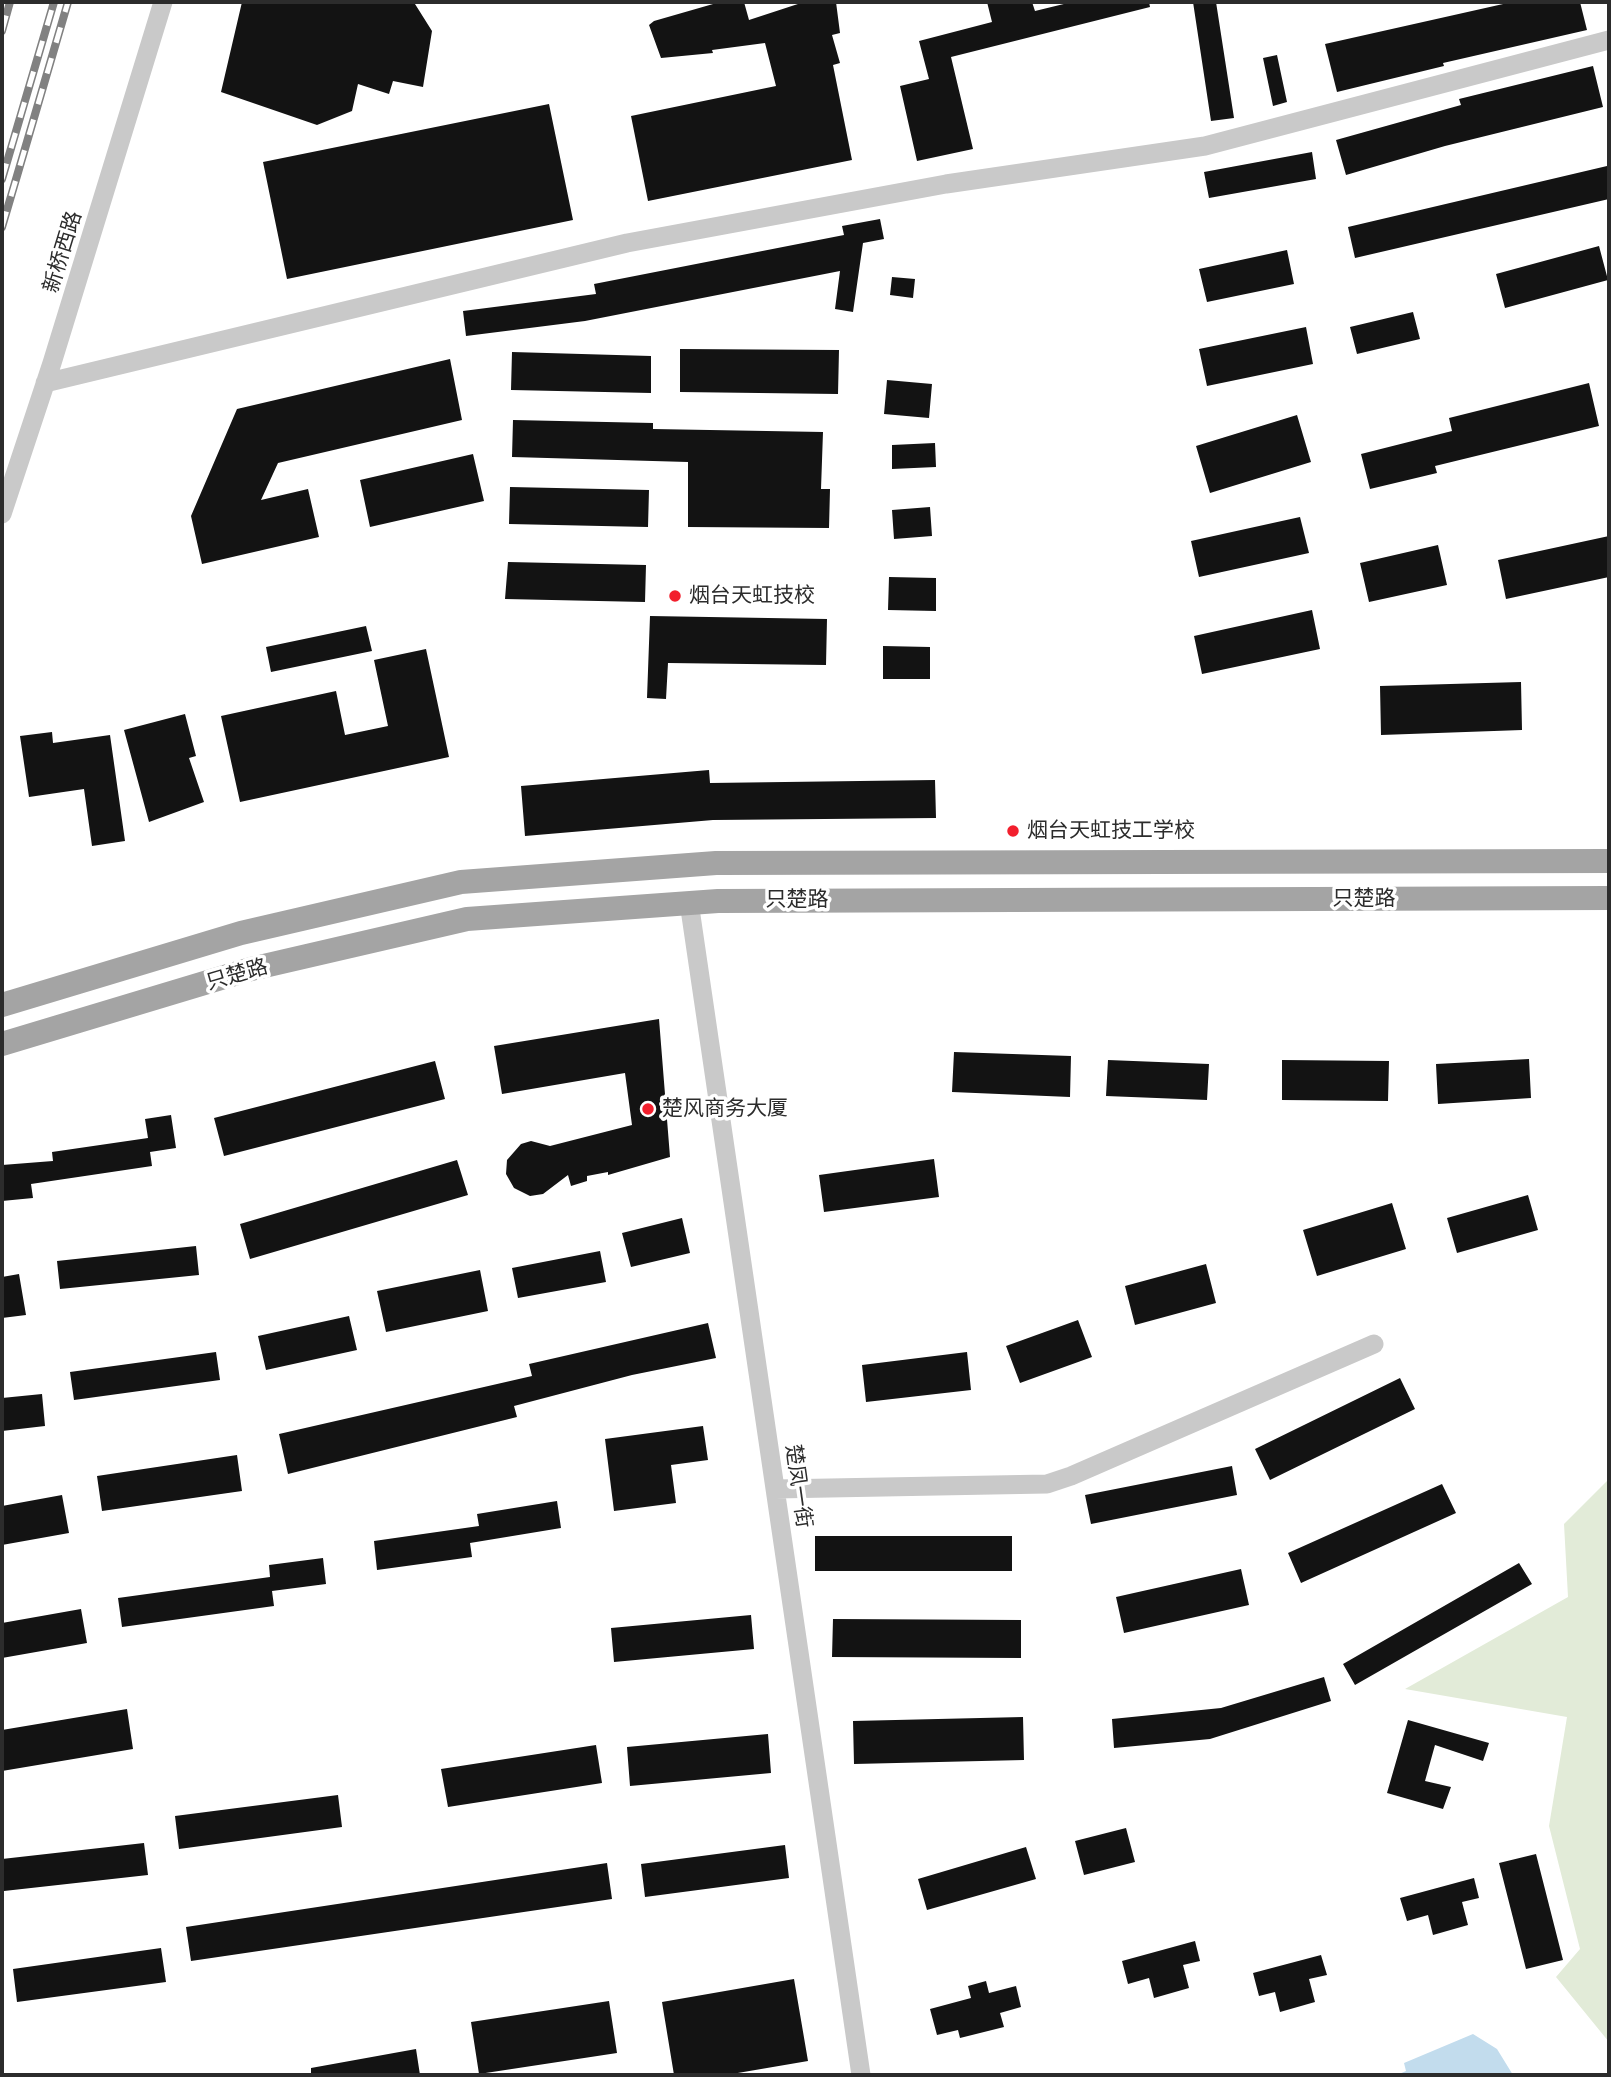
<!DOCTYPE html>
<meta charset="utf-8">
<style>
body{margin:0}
#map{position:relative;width:1611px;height:2077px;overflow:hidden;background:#fff;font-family:"PT Sans",sans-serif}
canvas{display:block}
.frame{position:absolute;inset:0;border:4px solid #2c2c2c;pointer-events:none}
</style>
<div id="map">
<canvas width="1611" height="2077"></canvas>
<div class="frame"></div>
</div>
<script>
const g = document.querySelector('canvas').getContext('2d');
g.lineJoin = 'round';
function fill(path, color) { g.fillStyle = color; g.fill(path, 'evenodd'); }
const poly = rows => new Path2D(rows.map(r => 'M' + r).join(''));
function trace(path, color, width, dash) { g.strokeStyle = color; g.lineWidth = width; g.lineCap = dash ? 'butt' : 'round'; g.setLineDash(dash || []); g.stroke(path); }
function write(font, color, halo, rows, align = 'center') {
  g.font = font + ' "PT Sans","Noto Sans SC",sans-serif'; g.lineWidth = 7; g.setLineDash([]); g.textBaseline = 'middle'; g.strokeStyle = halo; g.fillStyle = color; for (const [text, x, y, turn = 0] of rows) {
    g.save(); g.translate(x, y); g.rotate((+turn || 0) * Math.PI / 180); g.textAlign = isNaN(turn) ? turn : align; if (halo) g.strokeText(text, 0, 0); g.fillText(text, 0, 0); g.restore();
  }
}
const green = poly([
 [1609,1479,1609,2042,1556,1977,1580,1949,1549,1826,1567,1717,1405,1689,1568,1597,1564,1524]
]);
const water = poly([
 [1473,2034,1497,2049,1513,2075,1397,2075,1406,2071,1404,2063]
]);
const building = poly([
 [242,2,415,4,432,31,423,87,393,81,389,94,358,84,352,111,317,125,221,92],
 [720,2,744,2,749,20,804,2,836,2,840,33,832,35,840,63,833,65,852,160,648,201,631,116,776,86,765,43,712,50,713,53,661,58,649,25,654,21],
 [987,2,1032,2,1035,11,1072,2,1149,2,1150,7,951,57,973,149,917,161,900,86,929,79,919,41,992,22],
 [1193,2,1216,2,1234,118,1211,121],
 [1512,2,1580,2,1587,30,1443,63,1444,66,1337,92,1325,44],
 [1277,55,1287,102,1273,106,1263,58],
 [1593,66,1603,107,1445,146,1346,175,1336,140,1461,105,1459,99],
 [549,104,573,220,287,279,263,162],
 [1312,152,1316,179,1209,198,1204,172],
 [1607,166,1609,199,1355,258,1348,227],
 [880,219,884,239,863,243,853,312,835,309,840,271,585,321,466,336,463,311,596,294,594,284,844,235,842,226],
 [1599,246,1608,280,1505,308,1496,274],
 [1287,250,1294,284,1207,302,1199,269],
 [892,277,915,279,913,298,890,295],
 [1413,312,1420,339,1357,354,1350,327],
 [1306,327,1313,364,1207,386,1199,349],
 [680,349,839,350,838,394,680,392],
 [512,352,651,356,651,393,511,390],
 [450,359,462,420,278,463,261,500,308,489,319,537,202,564,191,516,237,409],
 [887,380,932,384,929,418,884,414],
 [1589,383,1599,426,1435,466,1437,473,1370,489,1361,454,1452,431,1449,418],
 [1297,415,1311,462,1210,493,1196,446],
 [513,420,653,423,653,429,823,432,821,489,830,489,829,528,688,527,688,462,512,457],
 [935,443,936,467,892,469,892,445],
 [473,454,484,501,370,527,360,480],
 [510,487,649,490,648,527,509,524],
 [930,507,932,536,894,539,892,510],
 [1300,517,1309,553,1199,577,1191,541],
 [1609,536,1609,577,1506,599,1498,560],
 [1438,545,1447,585,1369,602,1360,563],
 [508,562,646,565,645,602,505,599],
 [889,577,936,578,936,611,888,610],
 [1312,610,1320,649,1202,674,1194,636],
 [650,616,827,619,826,665,668,663,666,699,647,698],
 [366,626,372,651,271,672,266,647],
 [883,646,930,647,930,679,883,679],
 [426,649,449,757,240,802,221,716,336,691,345,735,388,726,374,660],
 [1521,682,1522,730,1381,735,1380,686],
 [185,714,196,756,189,758,204,802,149,822,124,730],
 [52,732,53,743,110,735,125,841,92,846,84,789,29,797,20,736],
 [709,770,710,783,935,780,936,818,713,820,525,836,521,786],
 [659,1019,670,1157,608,1175,608,1172,587,1176,587,1181,571,1186,568,1175,543,1194,530,1196,514,1188,506,1174,507,1160,521,1144,531,1141,550,1146,632,1125,625,1073,502,1094,494,1046],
 [954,1052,1071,1056,1070,1097,952,1092],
 [1529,1059,1531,1098,1438,1104,1436,1064],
 [1108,1060,1209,1064,1207,1100,1106,1096],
 [1282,1060,1389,1061,1388,1101,1282,1100],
 [435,1061,445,1099,224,1156,214,1118],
 [171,1115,176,1148,150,1152,152,1166,31,1184,33,1198,2,1201,2,1165,53,1161,52,1152,148,1138,145,1119],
 [934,1159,939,1197,824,1212,819,1175],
 [457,1160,468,1195,250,1259,240,1224],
 [1528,1195,1538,1230,1457,1253,1447,1218],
 [1392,1203,1406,1249,1317,1276,1303,1230],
 [682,1218,690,1253,631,1267,622,1233],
 [196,1246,199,1275,60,1289,57,1261],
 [600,1251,606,1282,518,1298,512,1268],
 [1206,1264,1216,1303,1135,1325,1125,1286],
 [480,1270,488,1311,386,1332,377,1291],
 [19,1274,26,1315,2,1318,2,1277],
 [349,1316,357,1350,266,1370,258,1336],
 [1078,1320,1092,1357,1020,1383,1006,1346],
 [708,1323,716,1358,632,1375,514,1406,517,1417,288,1474,279,1434,532,1376,529,1364],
 [216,1352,220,1380,74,1400,70,1372],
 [967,1352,971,1390,866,1402,862,1365],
 [1400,1378,1415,1409,1270,1480,1255,1449],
 [42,1394,45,1426,2,1431,2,1398],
 [703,1426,708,1460,671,1465,676,1503,614,1511,605,1439],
 [237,1455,242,1491,102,1511,97,1476],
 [1232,1466,1237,1495,1091,1524,1085,1495],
 [1442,1484,1456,1513,1301,1583,1288,1553],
 [62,1495,69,1533,2,1545,2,1506],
 [557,1501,561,1528,470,1543,472,1557,377,1570,374,1541,479,1526,477,1514],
 [815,1536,1012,1536,1012,1571,815,1571],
 [323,1558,326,1584,272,1591,274,1606,122,1627,118,1598,270,1577,269,1565],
 [1519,1563,1532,1584,1355,1685,1343,1664],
 [1241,1569,1249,1605,1124,1633,1116,1597],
 [81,1609,87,1643,2,1658,2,1623],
 [751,1615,754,1649,614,1662,611,1628],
 [833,1619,1021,1620,1021,1658,832,1657],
 [1324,1677,1331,1701,1210,1739,1114,1748,1112,1719,1221,1708],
 [127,1709,133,1749,2,1771,2,1730],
 [1023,1717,1024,1760,854,1764,853,1721],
 [1408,1720,1489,1743,1483,1761,1435,1745,1425,1781,1451,1787,1443,1809,1387,1793],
 [768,1734,771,1773,630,1786,627,1747],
 [596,1745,602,1783,448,1807,441,1769],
 [338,1795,342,1827,179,1849,175,1816],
 [1126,1828,1135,1862,1084,1875,1075,1841],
 [144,1843,148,1875,4,1891,2,1859],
 [785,1845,789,1878,645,1897,641,1864],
 [1026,1847,1036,1879,927,1910,918,1879],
 [1536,1854,1563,1960,1526,1969,1499,1863],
 [607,1863,612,1899,191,1961,186,1927],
 [1474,1878,1479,1898,1462,1902,1468,1925,1433,1935,1428,1915,1407,1921,1400,1898],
 [1195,1941,1200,1961,1183,1965,1189,1988,1154,1998,1149,1978,1128,1984,1122,1961],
 [161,1948,166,1982,17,2002,13,1969],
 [1321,1955,1327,1975,1309,1979,1315,2002,1280,2012,1275,1992,1259,1996,1253,1973],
 [794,1979,808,2061,726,2075,674,2075,662,2002],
 [986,1981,989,1993,1016,1986,1021,2007,1000,2013,1004,2027,960,2038,958,2030,937,2035,930,2009,971,1998,968,1986],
 [609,2001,617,2053,479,2074,471,2022],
 [416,2049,420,2075,311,2075,311,2068]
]);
const minor = poly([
 [45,383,627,243,946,184,1205,146,1609,40],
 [2,514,52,363,163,2],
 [689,902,861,2075],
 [775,1489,1047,1484,1071,1476,1374,1344]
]);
const major = poly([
 [2,1005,241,933,461,882,716,863,1609,861],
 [2,1044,251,969,467,919,718,901,1609,898]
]);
const rail = poly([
 [2,31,10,2],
 [2,179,54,2],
 [2,227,68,2]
]);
const markers = [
 [675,596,7,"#f21f2d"],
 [1013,831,7,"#f21f2d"],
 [648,1109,7,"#f21f2d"]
];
const streetNames = [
 ["新桥西路",63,252,-73],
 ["只楚路",1364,899],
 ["只楚路",797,900],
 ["只楚路",237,975,-16],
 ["楚凤一街",798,1486,82]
];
const poiNames = [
 ["烟台天虹技校",689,596],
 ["烟台天虹技工学校",1027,831],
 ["楚风商务大厦",662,1109]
];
fill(green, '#e2ebd8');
fill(water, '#c2dced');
fill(building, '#131313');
trace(minor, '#c9c9c9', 19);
trace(major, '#a4a4a4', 24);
trace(rail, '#818181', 8);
trace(rail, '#fff', 5, [16]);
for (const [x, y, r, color] of markers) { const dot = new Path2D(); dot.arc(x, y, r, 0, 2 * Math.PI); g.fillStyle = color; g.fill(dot); trace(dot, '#fff', 2.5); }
write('21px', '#2c2c2c', '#fff', streetNames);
write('21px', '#2c2c2c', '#fff', poiNames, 'left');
</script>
